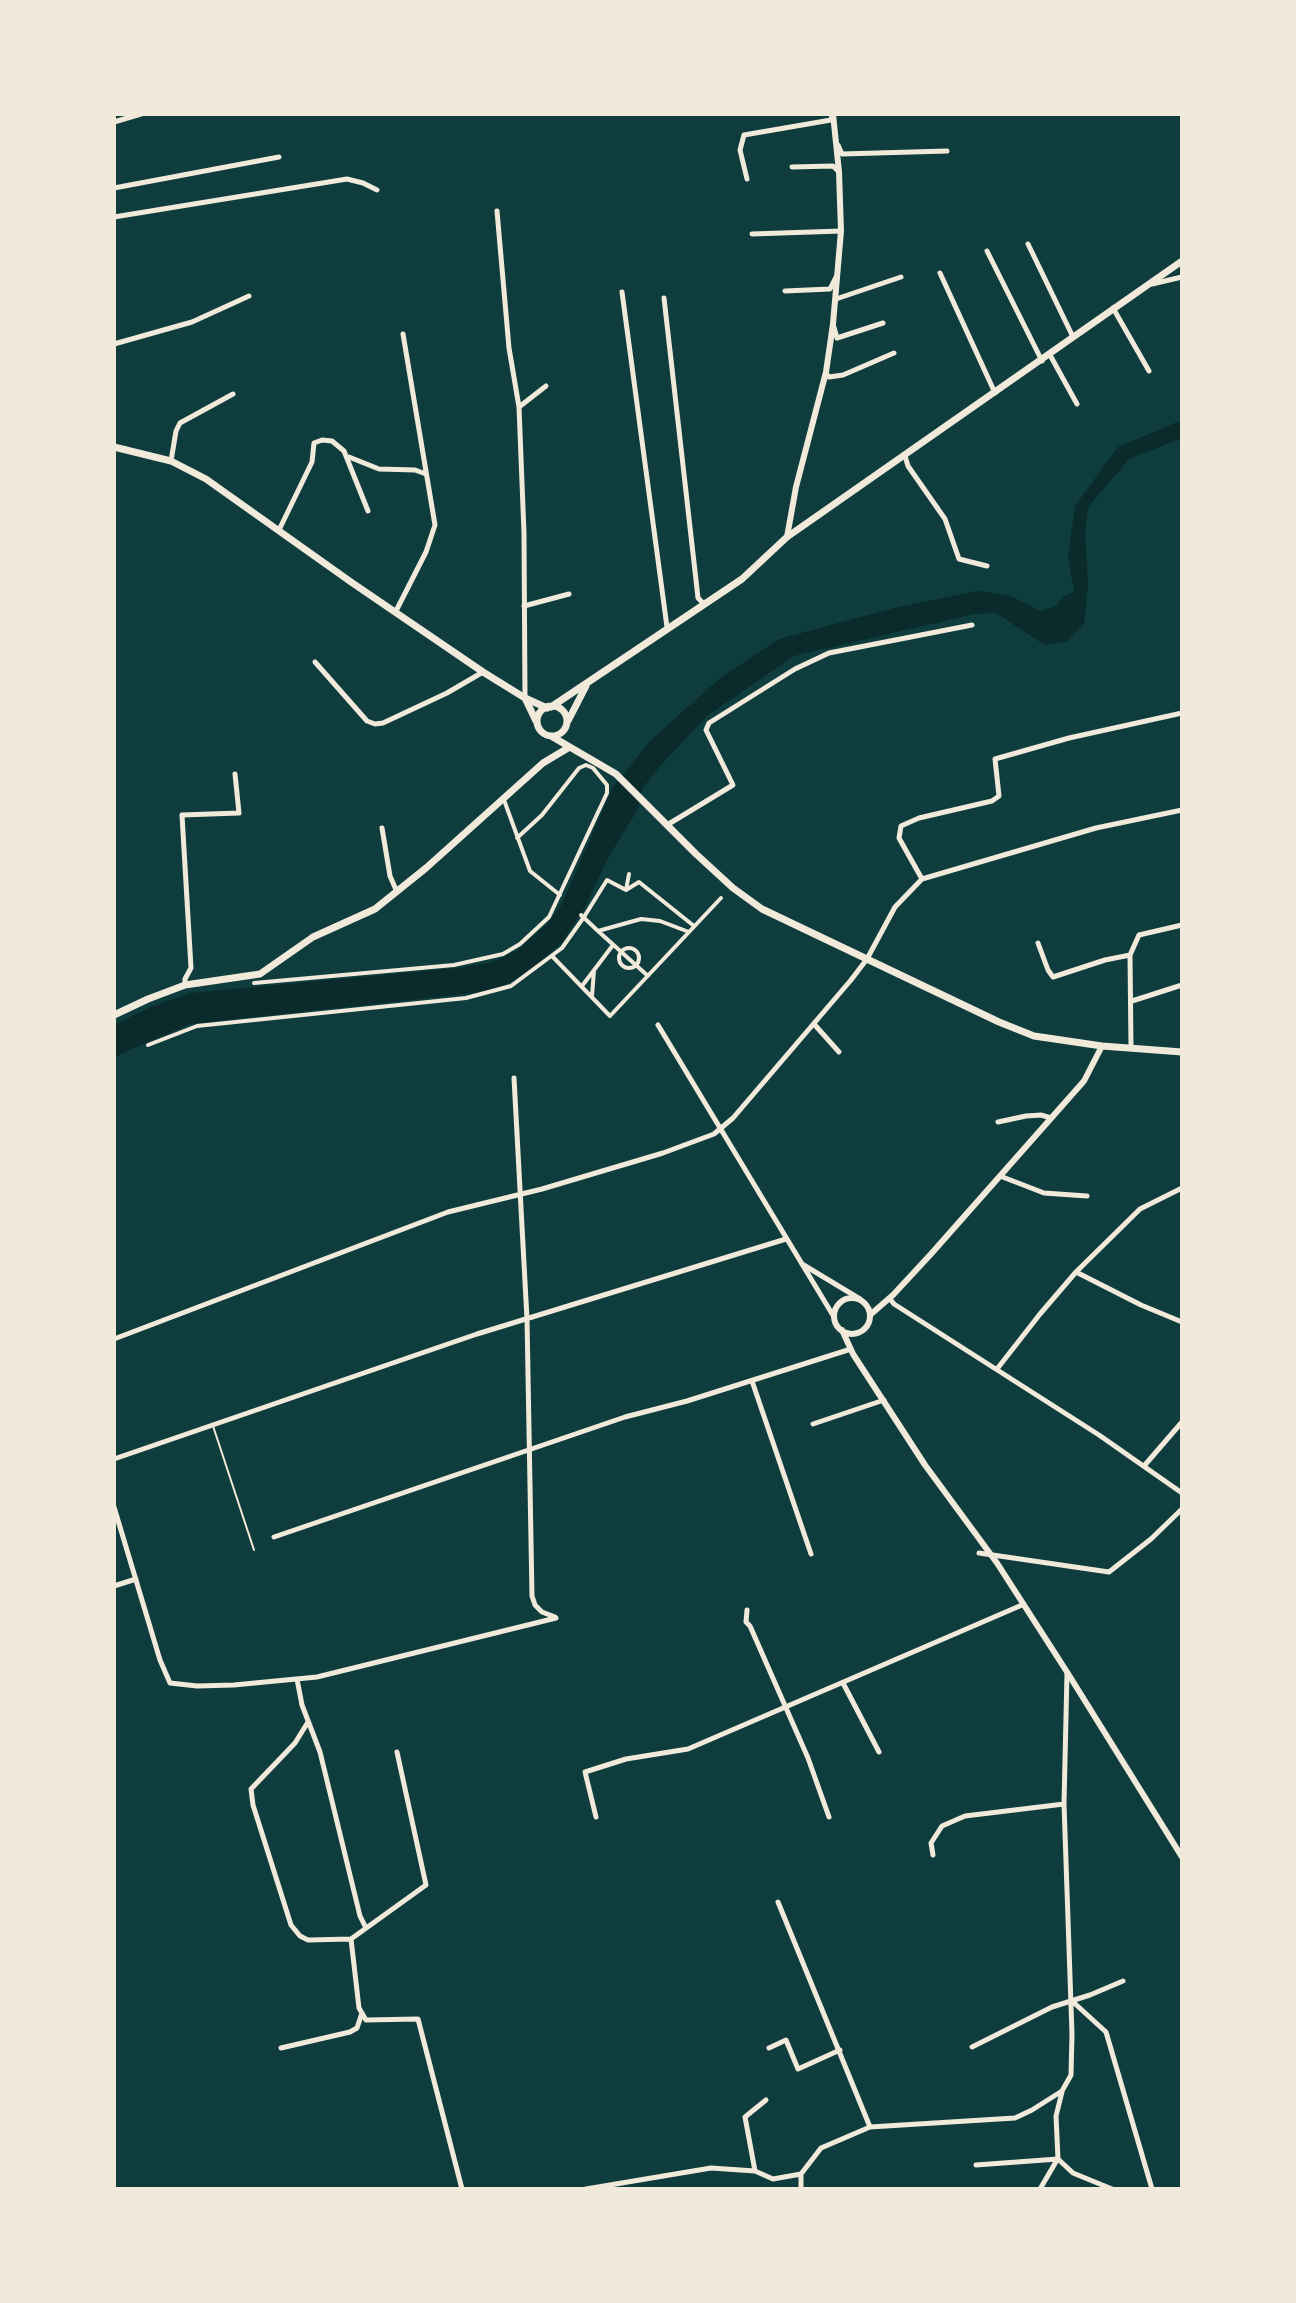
<!DOCTYPE html>
<style>
body{margin:0}
#map{position:relative;width:1296px;height:2303px;overflow:hidden;background:#0f3d3e;font-family:"Nunito Sans",sans-serif}
canvas{display:block}
.frame{position:absolute;inset:0;border:116px solid #f1e9da;pointer-events:none}
</style>
<div id="map">
<canvas width="1296" height="2303"></canvas>
<div class="frame"></div>
</div>
<script>
const g = document.querySelector('canvas').getContext('2d');
g.lineJoin = 'round';
function fill(path, color) { g.fillStyle = color; g.fill(path, 'evenodd'); }
const poly = rows => new Path2D(rows.map(r => 'M' + r).join(''));
function trace(path, color, width, dash) { g.strokeStyle = color; g.lineWidth = width; g.lineCap = dash ? 'butt' : 'round'; g.setLineDash(dash || []); g.stroke(path); }
const water = poly([
 [1182,420,1182,438,1129,459,1088,507,1085,531,1088,584,1084,624,1067,641,1045,645,996,613,974,614,794,656,707,716,660,766,642,789,638,809,608,858,584,909,562,942,535,967,505,985,483,992,190,1024,114,1057,114,1025,153,1006,191,993,457,968,493,962,517,950,547,924,561,906,613,787,651,740,719,679,779,639,894,608,978,591,1008,595,1041,611,1054,607,1064,597,1074,591,1068,557,1075,506,1118,447]
]);
const service = poly([
 [213,1426,254,1550]
]);
const pedestrian = poly([
 [504,800,530,871,560,895],
 [626,890,639,882,694,926],
 [581,915,598,931,641,919,660,921,689,932],
 [598,931,648,976],
 '619 958a10 10 0 1 1 20 0a10 10 0 1 1-20 0Z',
 [552,956,610,1016,721,898],
 [254,983,454,965,503,954,520,944,549,917,607,793,607,785,593,768,586,765,579,768,542,815,517,838],
 [582,986,613,945],
 [592,996,594,970],
 [148,1045,197,1026,466,998,511,986,562,948,584,917,607,880,626,890,629,874]
]);
const minor = poly([
 [114,122,141,114],
 [838,145,842,154,947,151],
 [792,167,833,166,838,171],
 [747,179,740,150,744,135,831,120,832,115],
 [114,188,279,157],
 [497,211,509,348,519,407,524,533,525,698],
 [114,217,347,179,363,183,377,190],
 [752,234,841,231],
 [1028,244,1073,337],
 [987,251,1042,361],
 [940,273,995,393],
 [1152,284,1182,277],
 [785,291,830,289,836,277],
 [622,292,667,627],
 [664,298,696,580,698,598,704,604],
 [836,299,901,277],
 [1113,308,1149,371],
 [833,324,837,338,883,323],
 [114,344,192,322,249,296],
 [1050,355,1077,404],
 [826,373,829,377,843,375,894,353],
 [519,407,546,386],
 [905,456,908,466,945,519,959,559,987,566],
 [349,457,379,469,415,470,426,474],
 [171,461,176,431,180,423,233,394],
 [279,530,312,462,314,443,322,440,332,441,344,451,368,511],
 [524,606,569,594],
 [396,611,426,552,435,525,403,334],
 [315,662,367,721,375,724,383,723,447,693,483,672],
 [667,825,733,785,706,730,709,723,795,669,829,653,972,625],
 [382,828,390,876,397,892],
 [922,879,899,838,901,826,919,818,992,801,999,796,995,759,1069,738,1182,713],
 [1038,943,1048,970,1053,977,1105,960,1130,955],
 [185,985,185,979,191,968,182,815,239,813,235,774],
 [1132,1001,1182,985],
 [814,1024,839,1052],
 [658,1025,834,1317],
 [1131,1047,1130,955,1139,935,1182,925],
 [514,1078,527,1319,532,1596,535,1605,542,1612,555,1617],
 [998,1122,1026,1116,1041,1115,1051,1118],
 [1000,1176,1044,1193,1087,1196],
 [802,1264,860,1299],
 [1076,1272,1141,1305,1182,1322],
 [890,1299,894,1304,1099,1435,1182,1493],
 [114,1339,448,1212,542,1189,663,1153,714,1134,733,1118,851,980,867,959,895,907,922,879,1096,828,1182,810],
 [997,1369,1040,1314,1076,1272,1140,1209,1182,1188],
 [752,1381,811,1554],
 [813,1424,884,1400],
 [114,1459,477,1334,786,1239],
 [1144,1466,1182,1422],
 [114,1507,160,1660,170,1683,197,1686,234,1685,317,1677,556,1618],
 [274,1537,625,1417,687,1401,851,1349],
 [979,1553,1109,1572,1151,1539,1182,1509],
 [114,1586,136,1579],
 [747,1610,746,1622,750,1626,808,1758,829,1817],
 [297,1679,302,1705,320,1752,360,1916,366,1928],
 [843,1683,879,1752],
 [308,1722,295,1743,251,1789,253,1805,291,1925,300,1936,308,1940,351,1939],
 [596,1817,585,1772,626,1759,688,1749,1022,1605],
 [933,1855,931,1843,942,1826,965,1816,1064,1804],
 [778,1902,870,2127],
 [351,1939,359,2008,366,2020,418,2019,462,2189],
 [351,1939,426,1885,397,1752],
 [1072,2001,1106,2032,1152,2189],
 [972,2047,1052,2007,1090,1995,1123,1981],
 [281,2048,350,2032,357,2028,362,2013],
 [769,2048,786,2040,798,2069,840,2050],
 [1062,2092,1056,2116,1058,2159,1073,2173,1112,2189],
 [976,2165,1058,2159],
 [755,2171,745,2117,766,2100],
 [801,2174,801,2189],
 [586,2189,711,2168,755,2171,773,2179,801,2174,821,2148,870,2127,1015,2118,1032,2110,1062,2091,1071,2075,1072,2034,1064,1804,1067,1673],
 [1040,2189,1057,2160]
]);
const tertiary = poly([
 [787,537,796,487,826,372,833,324,841,231,839,172,833,114],
 '834 1316a18 18 0 1 1 36 0a18 18 0 1 1-36 0Z',
 [870,1315,893,1295,931,1254,1084,1081,1102,1046],
 [842,1330,853,1354,925,1465,997,1563,1067,1672,1182,1857]
]);
const secondary = poly([
 [114,447,171,461,206,479,351,582,483,672,525,698,547,708],
 [525,698,536,721],
 '537 721a15 15 0 1 1 30 0a15 15 0 1 1-30 0Z',
 [551,707,742,579,787,537,1182,261],
 [568,721,586,686],
 [551,736,616,774,696,854,733,888,762,909,999,1022,1034,1036,1102,1046,1182,1052],
 [114,1015,148,999,185,985,260,974,313,937,375,909,426,868,543,763,568,748]
]);
fill(water, '#0a2a2b');
trace(service, '#f1e9da', 2);
trace(pedestrian, '#f1e9da', 4);
trace(minor, '#f1e9da', 5);
trace(tertiary, '#f1e9da', 6);
trace(secondary, '#f1e9da', 7);
</script>
